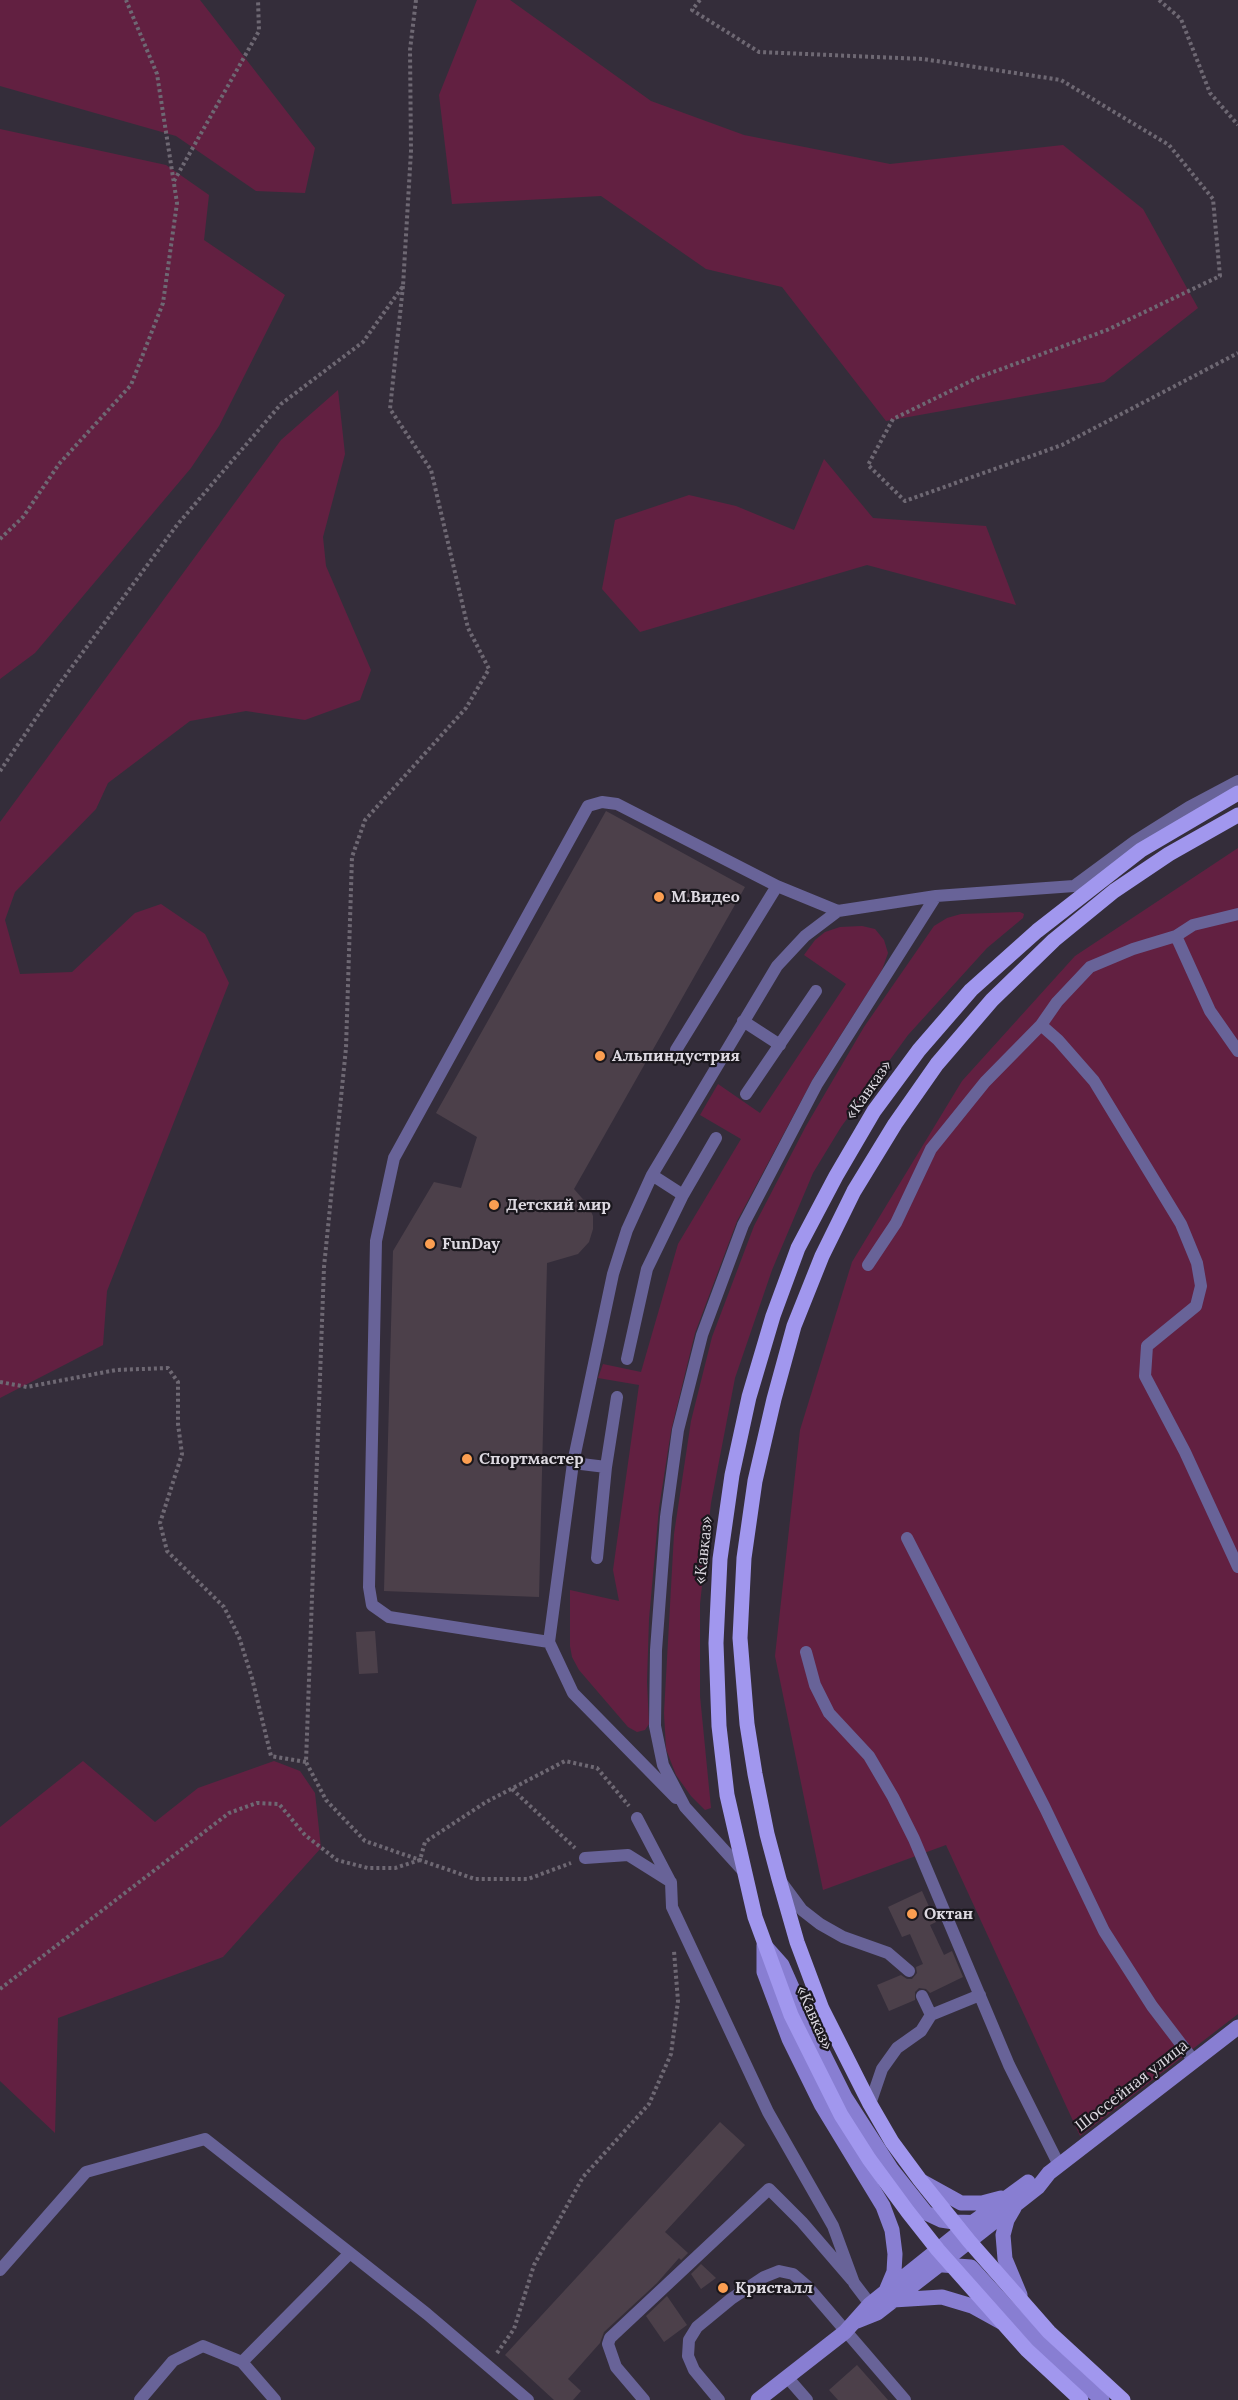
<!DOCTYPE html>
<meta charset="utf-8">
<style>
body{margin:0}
canvas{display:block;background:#342d3a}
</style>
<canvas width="1238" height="2400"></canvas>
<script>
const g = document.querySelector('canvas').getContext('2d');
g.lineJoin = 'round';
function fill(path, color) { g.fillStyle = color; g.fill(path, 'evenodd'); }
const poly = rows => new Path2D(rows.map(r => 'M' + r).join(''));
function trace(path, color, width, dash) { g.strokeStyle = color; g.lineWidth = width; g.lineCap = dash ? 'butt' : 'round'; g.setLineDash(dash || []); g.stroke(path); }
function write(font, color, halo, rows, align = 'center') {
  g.font = font + ' Lora,serif'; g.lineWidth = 4.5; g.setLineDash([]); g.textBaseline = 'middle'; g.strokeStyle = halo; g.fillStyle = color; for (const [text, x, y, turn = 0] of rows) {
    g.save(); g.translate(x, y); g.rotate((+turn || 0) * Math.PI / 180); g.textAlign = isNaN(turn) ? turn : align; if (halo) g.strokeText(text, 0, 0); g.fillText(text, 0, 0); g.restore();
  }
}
const green = poly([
 [0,0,200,0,315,148,305,193,256,191,176,136,0,86],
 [477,0,510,0,651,101,744,135,890,164,1063,145,1143,209,1198,308,1104,382,886,421,782,287,706,269,601,196,452,204,439,95],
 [0,129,166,165,209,195,204,240,285,295,219,426,191,468,35,653,0,679],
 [338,390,345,454,323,537,326,566,371,670,360,700,305,720,246,711,190,721,108,783,96,809,15,892,5,920,20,974,72,972,135,913,161,904,205,934,229,983,107,1291,103,1345,0,1398,0,822,281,440],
 [824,459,873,518,986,526,1016,605,867,565,640,632,602,589,615,520,689,495,736,506,794,530],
 [1238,848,1238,2014,1080,2136,946,1845,823,1890,775,1656,800,1430,852,1262,962,1081,1075,956],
 [1020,912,1024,914,1023,918,987,948,908,1035,841,1127,813,1173,772,1270,735,1378,711,1503,700,1604,700,1696,711,1808,705,1810,691,1796,676,1775,666,1749,664,1713,674,1534,691,1421,712,1337,754,1226,806,1126,864,1027,934,926,947,918,961,914],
 [862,926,875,929,884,940,888,953,882,970,814,1077,737,1221,695,1333,671,1431,659,1508,649,1619,647,1682,649,1724,645,1730,637,1732,628,1727,579,1670,572,1657,570,1646,570,1590,619,1601,613,1570,639,1385,598,1378,603,1364,641,1372,678,1244,741,1139,700,1115,718,1084,760,1113,846,984,804,955,815,940,825,932,840,927],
 [83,1761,155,1822,198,1788,274,1761,300,1771,315,1793,321,1848,223,1957,58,2018,55,2133,0,2081,0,1827]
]);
const building = poly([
 [606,811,745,887,574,1189,588,1205,593,1216,593,1229,589,1242,578,1254,547,1263,539,1597,384,1591,393,1251,434,1182,461,1188,477,1137,436,1113],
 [375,1631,378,1673,359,1674,356,1632],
 [922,1891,936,1922,930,1925,944,1955,952,1951,963,1977,930,1993,926,1989,919,1988,915,1992,915,2000,889,2011,877,1985,901,1975,907,1979,912,1979,917,1973,916,1967,923,1964,910,1934,902,1937,888,1907],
 [720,2122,745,2145,665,2232,688,2253,681,2260,679,2258,657,2283,604,2332,600,2343,568,2379,581,2391,573,2400,554,2400,505,2355],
 [701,2264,716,2278,701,2289,691,2274],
 [667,2296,687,2325,664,2342,646,2316],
 [857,2365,888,2400,838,2400,829,2390]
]);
const path = poly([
 [700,0,692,10,759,52,923,59,1061,80,1169,145,1213,199,1220,276,1107,330,977,378,893,419,868,465,905,501,1062,445,1238,353],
 [1159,0,1181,19,1210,93,1238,125],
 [174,181,259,31,258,0],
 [403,286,390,409,431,470,468,628,489,669,466,708,365,820,352,857,346,1048,324,1267,306,1762,326,1800,365,1841,475,1879,528,1879,571,1863],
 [0,539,23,517,59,464,131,385,163,303,177,203,157,74,126,0],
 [0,771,60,683,177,525,281,404,363,342,403,286,411,151,410,50,416,0],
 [0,1382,27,1387,116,1370,168,1368,178,1382,178,1424,182,1454,160,1523,167,1551,224,1607,239,1637,252,1678,271,1756,306,1762],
 [512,1789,575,1848],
 [0,1989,229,1813,257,1803,279,1804,305,1835,337,1860,368,1868,395,1868,420,1860,425,1842,486,1802,565,1761,597,1768,629,1806],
 [497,2353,514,2329,534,2265,583,2177,649,2104,671,2054,678,2001,674,1951]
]);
const lane = poly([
 [1176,936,1193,925,1238,914],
 [743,1021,780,1045],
 [1041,1025,1057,1002,1090,967,1133,949,1176,936,1210,1011,1238,1051],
 [676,1050,777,886,838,911],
 [746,1094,816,991],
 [652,1175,683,1195],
 [868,1265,896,1223,931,1149,985,1082,1041,1025,1058,1040,1094,1081,1181,1224,1197,1263,1201,1286,1196,1306,1147,1346,1145,1376,1185,1452,1238,1567],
 [627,1359,647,1269,683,1195,716,1138],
 [573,1463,606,1467],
 [907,1538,1045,1808,1104,1931,1152,2006,1194,2061],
 [597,1558,606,1467,617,1397],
 [549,1642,389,1617,372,1605,369,1587,376,1241,394,1158,588,806,602,802,617,804,777,886],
 [806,1652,815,1685,829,1713,869,1756,893,1797,914,1839,1009,2065,1059,2165],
 [676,1798,573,1693,549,1642,573,1463,613,1274,627,1230,652,1175,777,966,805,936,838,911,936,896],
 [637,1818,670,1881],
 [585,1858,628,1855,671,1882,672,1907,768,2112,833,2226,854,2283,870,2304],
 [744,1872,685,1807,663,1765,655,1726,656,1650,666,1517,678,1430,702,1335,743,1225,817,1084,936,896,1074,886,1135,841,1189,807,1238,781],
 [782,1883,802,1910,820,1924,843,1937,888,1953,909,1971],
 [931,2015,980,1995],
 [870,2104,882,2069,897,2048,921,2031,931,2015,922,1996],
 [0,2270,86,2172,205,2139,350,2253],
 [787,2377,807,2400],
 [140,2400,173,2361,203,2346,242,2362],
 [275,2400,242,2362,350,2253,427,2314,528,2400],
 [644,2400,616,2367,608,2344,610,2338,769,2189,802,2222,852,2280],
 [719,2400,694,2370,688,2356,689,2340,697,2327,731,2299,764,2277,779,2271,793,2274,807,2286,905,2400]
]);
const secondary = poly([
 [764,1945,764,1972,789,2039,821,2104,883,2206,892,2230,895,2254,894,2272,886,2291],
 [766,1947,782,1965,806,2019,845,2097,892,2170,926,2213,941,2220,954,2222,992,2223],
 [923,2182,961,2203,982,2203,1001,2198],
 [1014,2208,1007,2220,1003,2235,1005,2259,1020,2295],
 [943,2265,971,2267,1041,2344,1102,2400],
 [893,2300,942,2297,972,2306,1001,2322],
 [857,2321,877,2313,939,2265,1038,2187,1049,2173,1238,2027],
 [758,2400,845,2332,870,2304,961,2231,1028,2182]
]);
const primary = poly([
 [1081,2400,1027,2350,938,2250,908,2212,869,2159,841,2115,791,2015,755,1917,727,1795,719,1726,716,1643,720,1559,732,1475,749,1397,773,1316,798,1248,836,1176,874,1111,919,1050,971,990,1037,931,1141,850,1238,793],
 [1123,2400,1049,2332,969,2241,920,2180,892,2142,870,2104,822,2009,797,1942,779,1879,767,1834,755,1774,747,1724,740,1638,744,1558,755,1481,774,1399,794,1326,822,1256,854,1191,895,1124,937,1064,992,1000,1054,940,1114,891,1169,854,1238,815]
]);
const markers = [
 [659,897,6,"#fb9e51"],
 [600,1056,6,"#fb9e51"],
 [494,1205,6,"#fb9e51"],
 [430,1244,6,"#fb9e51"],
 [467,1459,6,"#fb9e51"],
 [912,1914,6,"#fb9e51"],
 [723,2288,6,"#fb9e51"]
];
const poiNames = [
 ["М.Видео",671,897],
 ["Альпиндустрия",612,1056],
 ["Детский мир",506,1205],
 ["FunDay",442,1244],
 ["Спортмастер",479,1459],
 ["Октан",924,1914],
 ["Кристалл",735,2288]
];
const streetNames = [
 ["«Кавказ»",869,1090,-55],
 ["«Кавказ»",704,1550,-84],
 ["«Кавказ»",814,2018,66],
 ["Шоссейная улица",1132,2086,-38]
];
fill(green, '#622041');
fill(building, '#4c404a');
trace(path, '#6e6873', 4, [3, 3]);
trace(lane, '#686398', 12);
trace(secondary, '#887ed2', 15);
trace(primary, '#a197ee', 15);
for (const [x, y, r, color] of markers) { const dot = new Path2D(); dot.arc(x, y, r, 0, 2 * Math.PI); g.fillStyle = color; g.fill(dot); trace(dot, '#1a171d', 2); }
write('bold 16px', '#ddd9e1', '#1a171d', poiNames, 'left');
write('16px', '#ddd9e1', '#1a171d', streetNames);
</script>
